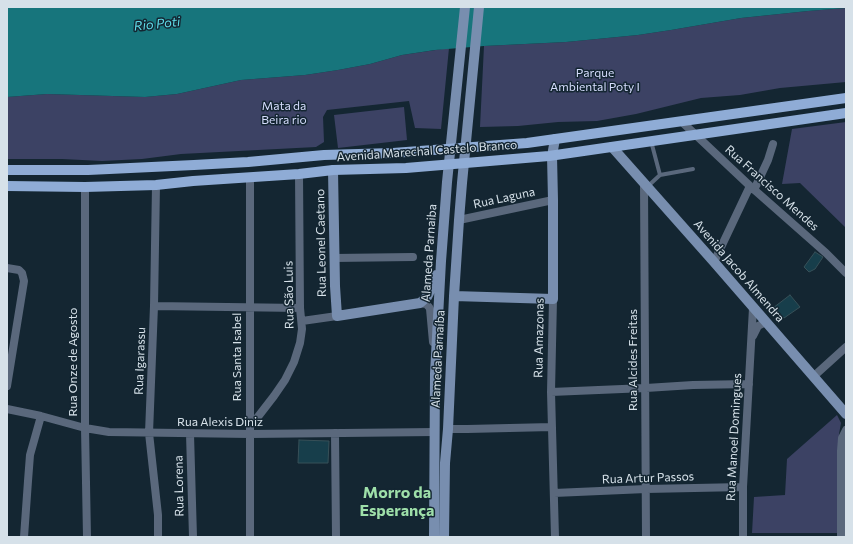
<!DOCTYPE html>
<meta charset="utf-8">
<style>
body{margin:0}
#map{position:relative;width:853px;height:544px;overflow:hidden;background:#142632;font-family:Commissioner,sans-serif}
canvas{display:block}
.frame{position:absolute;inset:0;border:8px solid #d6e1e9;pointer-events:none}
</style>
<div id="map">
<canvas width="853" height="544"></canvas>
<div class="frame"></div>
</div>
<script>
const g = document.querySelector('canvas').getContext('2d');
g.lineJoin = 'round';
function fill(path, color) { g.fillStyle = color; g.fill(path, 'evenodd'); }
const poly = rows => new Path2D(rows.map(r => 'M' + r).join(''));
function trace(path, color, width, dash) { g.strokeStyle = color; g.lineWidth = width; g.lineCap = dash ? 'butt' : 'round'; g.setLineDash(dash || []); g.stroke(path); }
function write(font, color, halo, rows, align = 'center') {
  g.font = font + ' Commissioner,sans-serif'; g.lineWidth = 3; g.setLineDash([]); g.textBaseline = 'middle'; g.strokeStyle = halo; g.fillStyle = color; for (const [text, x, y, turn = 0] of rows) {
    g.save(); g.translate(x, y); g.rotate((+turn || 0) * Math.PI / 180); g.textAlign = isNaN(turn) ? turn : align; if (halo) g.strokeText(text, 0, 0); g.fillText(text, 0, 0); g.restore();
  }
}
const green = poly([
 [846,8,846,82,780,88,740,95,701,98,636,114,597,121,558,122,518,126,480,127,484,46,566,42,638,35,671,30,741,18,808,11],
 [449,48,441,129,415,128,409,101,327,110,323,117,324,142,316,147,181,154,142,159,102,161,62,159,7,159,7,97,47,94,145,97,177,94,241,80,305,75,338,70,370,64,402,55],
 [404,107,407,140,338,148,334,115],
 [846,122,846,228,800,183,782,184,792,129],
 [837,415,841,423,839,434,838,533,752,533,754,497,785,495,787,459]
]);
const water = poly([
 [7,7,846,7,846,8,808,11,741,18,671,30,638,35,566,42,484,46,435,50,402,55,370,64,338,70,305,75,241,80,177,94,145,97,47,94,7,97]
]);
const building = poly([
 [815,252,823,257,815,269,809,272,804,267,815,252],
 [790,295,800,307,784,318,773,308,790,295],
 [299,440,329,441,328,463,298,463,299,440]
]);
const lane = poly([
 [651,141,660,175],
 [647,187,660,175,693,169]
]);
const street = poly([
 [682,122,750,186,826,253,846,273],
 [250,177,250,537],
 [644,184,646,537],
 [156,185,154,306,149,433,158,515,158,537],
 [85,187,85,428,87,537],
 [754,190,768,160,773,144],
 [459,220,553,200],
 [334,258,413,257],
 [714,262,750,186],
 [7,268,19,270,22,273,24,281,7,386],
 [553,299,551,392,555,537],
 [420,303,426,304,429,307,430,309,433,342],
 [154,306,300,308],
 [302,321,337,316],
 [753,336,758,326,766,322],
 [814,376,846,347],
 [551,392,646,388,693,385,749,384],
 [7,409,41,416,85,428,109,432,250,434,435,432],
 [250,424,257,418,274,396,285,380,294,362,300,343,302,329,300,308,299,174],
 [448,429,467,429,552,427],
 [335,433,336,537],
 [190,434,193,537],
 [554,493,646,489,743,487],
 [24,537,28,481,30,455,41,416],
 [743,537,743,487,753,308],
 [841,537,841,451,842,438,846,430]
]);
const secondary = poly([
 [612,147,714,262,846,414],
 [333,170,335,286,337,316,420,303,427,297,429,293,436,275],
 [454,296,553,299,553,200,552,156,555,139],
 [434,537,435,374,441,261,447,182,465,7],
 [444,537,445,463,448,429,454,296,459,220,462,183,479,7]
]);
const primary = poly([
 [7,170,88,170,194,165,248,162,324,155,393,153,527,143,846,98],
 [7,186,85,187,156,185,193,181,299,174,333,170,406,168,549,156,846,113]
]);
const parkNames = [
 ["Parque",595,73],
 ["Ambiental Poty I",595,87],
 ["Mata da",284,106],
 ["Beira rio",284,120]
];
const streetNames = [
 ["Avenida Marechal Castelo Branco",427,151,-4],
 ["Rua Francisco Mendes",772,188,42],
 ["Rua Laguna",504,198,-12],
 ["Rua Leonel Caetano",321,243,-91],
 ["Alameda Parnaiba",429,253,-86],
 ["Avenida Jacob Almendra",739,271,49],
 ["Rua São Luis",289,295,-91],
 ["Rua Amazonas",539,338,-89],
 ["Rua Santa Isabel",237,357,-90],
 ["Alameda Parnaíba",438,359,-87],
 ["Rua Alcides Freitas",633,360,-90],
 ["Rua Igarassu",140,361,-88],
 ["Rua Onze de Agosto",73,362,-90],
 ["Rua Alexis Diniz",220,422],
 ["Rua Manoel Domingues",734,437,-87],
 ["Rua Artur Passos",648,478,-2],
 ["Rua Lorena",179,486,-91]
];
const waterNames = [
 ["Rio Poti",157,24,-6]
];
const districtNames = [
 ["Morro da",397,493],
 ["Esperança",397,511]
];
fill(green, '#3c4264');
fill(water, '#17757c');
fill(building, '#173e4b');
trace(building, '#375058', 1);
trace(lane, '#5a687c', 4);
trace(street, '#5a687c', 8);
trace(secondary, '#788eaf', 10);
trace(primary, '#8facd6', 10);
write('12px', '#d6ddfd', '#142632', parkNames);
write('12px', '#d6e1e9', '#142632', streetNames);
write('italic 13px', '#5fdde9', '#142632', waterNames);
write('bold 16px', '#9edfa9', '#142632', districtNames);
</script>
